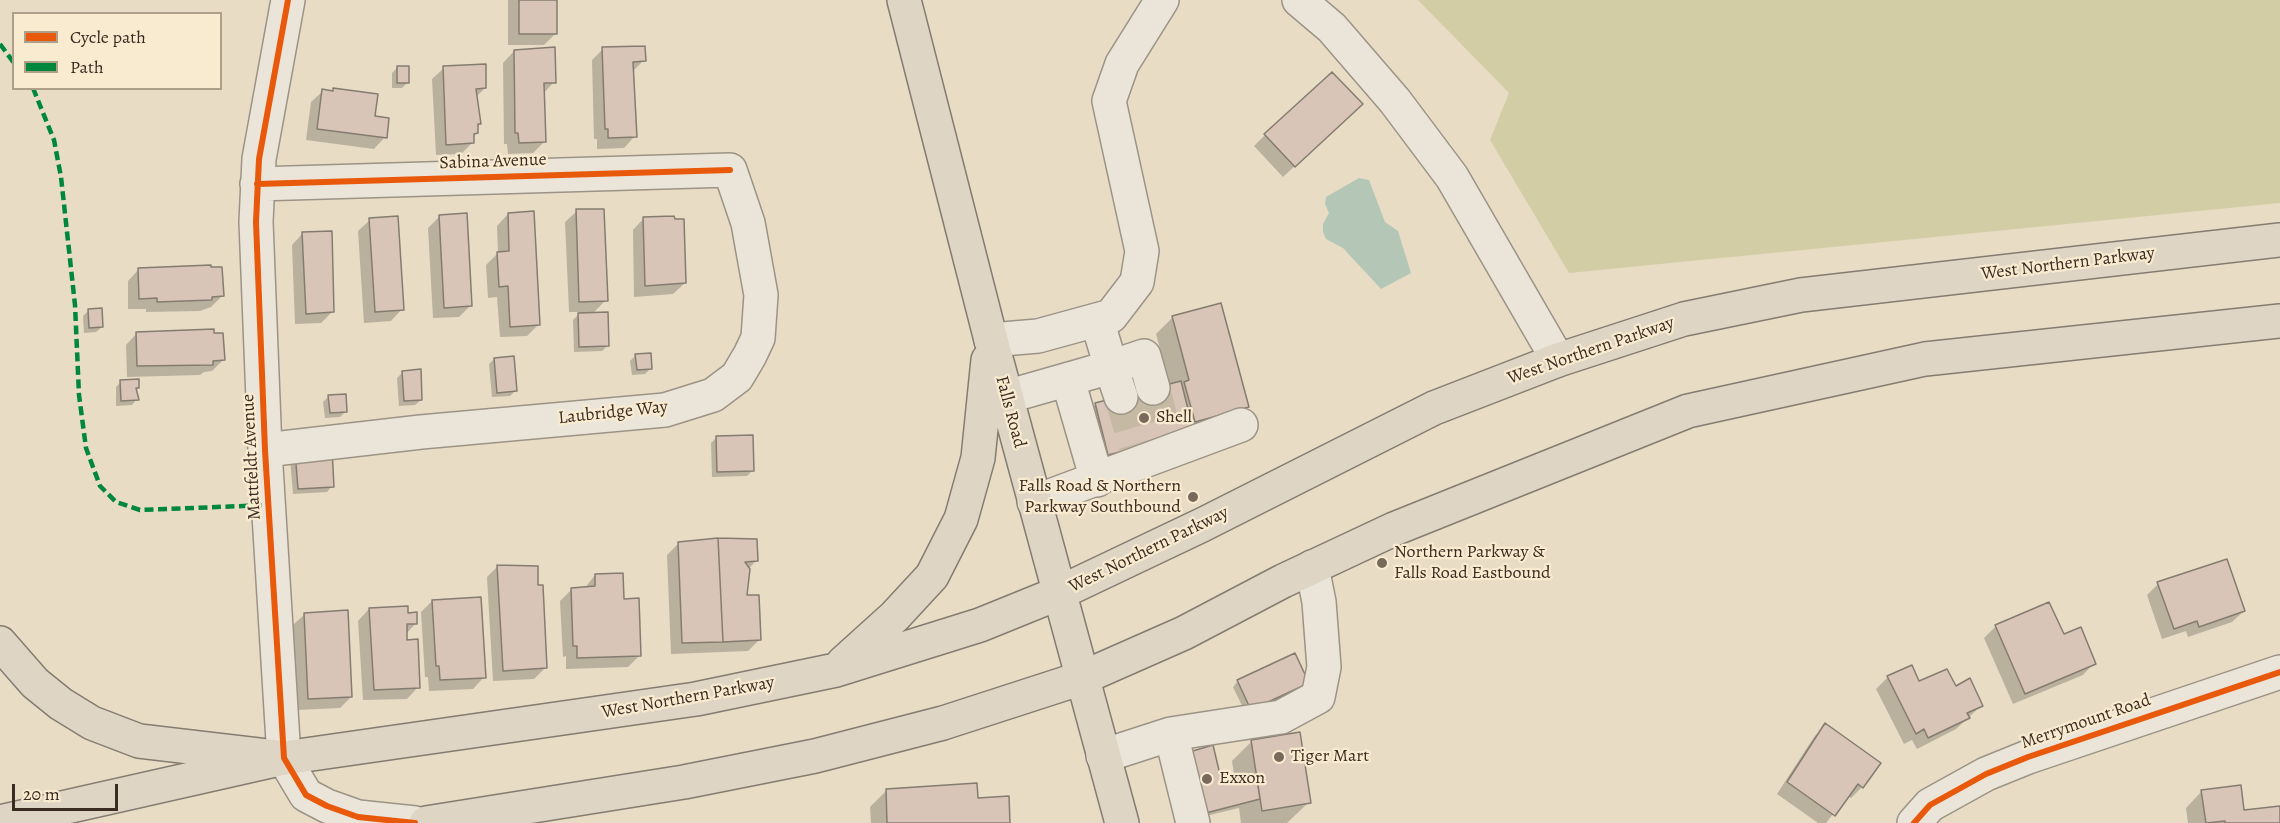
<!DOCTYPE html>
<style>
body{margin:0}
#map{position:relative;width:2280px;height:823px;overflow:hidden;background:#e8dcc5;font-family:Alegreya,serif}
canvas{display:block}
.legend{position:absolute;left:12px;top:12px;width:210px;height:78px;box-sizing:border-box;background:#f9ebd0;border:2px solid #ad9f8a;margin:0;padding:8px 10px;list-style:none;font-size:18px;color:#3a2c22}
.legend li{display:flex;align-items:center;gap:12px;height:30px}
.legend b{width:30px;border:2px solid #ad9f8a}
.scale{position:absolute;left:12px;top:784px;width:106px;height:27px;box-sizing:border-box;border:3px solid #3a2c22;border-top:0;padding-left:8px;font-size:18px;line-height:21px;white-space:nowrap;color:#3a2c22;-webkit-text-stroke:4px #f9ebd0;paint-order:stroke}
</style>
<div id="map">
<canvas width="2280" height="823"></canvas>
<ul class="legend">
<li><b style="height:8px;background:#e8590c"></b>Cycle path</li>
<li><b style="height:8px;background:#00873e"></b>Path</li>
</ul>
<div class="scale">20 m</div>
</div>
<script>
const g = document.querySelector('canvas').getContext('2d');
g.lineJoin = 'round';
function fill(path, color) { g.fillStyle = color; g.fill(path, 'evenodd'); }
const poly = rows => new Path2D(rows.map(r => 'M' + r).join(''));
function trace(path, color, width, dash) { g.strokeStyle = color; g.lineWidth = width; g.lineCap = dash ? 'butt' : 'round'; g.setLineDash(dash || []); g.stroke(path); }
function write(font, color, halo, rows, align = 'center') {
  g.font = font + ' Alegreya,serif'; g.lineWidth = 4.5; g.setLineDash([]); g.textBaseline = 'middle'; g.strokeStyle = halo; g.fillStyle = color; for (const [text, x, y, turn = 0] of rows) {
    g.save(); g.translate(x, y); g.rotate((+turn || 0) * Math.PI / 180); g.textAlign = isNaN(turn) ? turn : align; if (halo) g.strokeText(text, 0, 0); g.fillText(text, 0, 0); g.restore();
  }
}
const green = poly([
 [1418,0,2280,0,2280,203,1569,273,1490,140,1509,93]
]);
const water = poly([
 [1359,178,1369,180,1385,222,1398,231,1411,273,1381,289,1343,248,1326,239,1323,232,1323,224,1329,213,1325,204,1326,197]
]);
const shadow = poly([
 [508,0,555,0,555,34,544,45,508,45],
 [603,49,644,60,632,72,635,136,624,148,597,149,597,139,594,139,592,60],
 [514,51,554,82,543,94,544,142,533,153,508,154,507,144,504,144,503,63],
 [397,68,408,82,402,88,392,88,392,73],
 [444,68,485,88,476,97,479,124,477,133,472,137,472,143,461,154,436,155,432,79],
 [323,91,373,117,385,137,374,149,306,140,311,102],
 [1349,115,1283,177,1254,146,1265,135],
 [577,211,606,300,592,314,608,345,602,351,574,352,573,320,581,312,569,312,565,222],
 [508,214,538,325,527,336,500,337,497,297,488,298,486,265,498,253,497,226],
 [439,217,471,305,459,317,433,318,428,228],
 [644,218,685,283,673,294,634,297,633,230],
 [370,220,402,309,391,321,364,323,358,231],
 [303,233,332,312,321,323,295,324,292,245],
 [139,269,222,296,211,307,200,311,146,312,146,309,128,309,128,281],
 [88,311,102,327,96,332,84,333,83,316],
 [1173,317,1247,407,1231,423,1178,439,1178,435,1102,456,1090,410,1095,405,1170,385,1156,334],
 [137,333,223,360,212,371,204,372,200,375,127,377,126,345],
 [636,355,651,368,645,374,632,375,630,361],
 [494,359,515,391,510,396,492,397,489,364],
 [403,372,421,400,415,405,399,406,397,378],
 [121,382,137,399,132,405,116,406,116,387],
 [329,396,345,412,340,417,325,418,323,402],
 [717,437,752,471,747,476,712,477,711,443],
 [290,458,332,486,327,492,293,494],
 [679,543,757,560,748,569,745,597,760,639,748,651,671,654,667,555],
 [498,566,545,668,534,679,493,681,487,577],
 [595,575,623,600,640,655,628,667,566,669,566,656,563,657,560,601,572,589,584,589],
 [2158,584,2244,611,2232,622,2188,637,2186,631,2162,639,2147,595],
 [432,601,484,677,473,689,429,691,428,677,425,677,421,612],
 [369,609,407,614,416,623,406,634,406,641,418,687,407,699,363,700,358,621],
 [305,614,351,697,340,708,297,710,293,625],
 [1996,626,2063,636,2094,663,2083,675,2013,704,1984,638],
 [1911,667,1918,683,1956,687,1982,705,1956,729,1917,749,1912,740,1904,744,1876,689,1888,677],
 [1238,681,1307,682,1302,688,1246,714,1233,687],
 [1825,725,1862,787,1851,798,1847,796,1826,823,1818,823,1777,794,1814,737],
 [1252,741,1309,802,1287,823,1241,823,1239,808,1197,818,1221,785,1235,781,1232,761],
 [886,791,976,799,1008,823,871,823,870,807],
 [2202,791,2243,812,2280,808,2280,823,2188,823,2186,808]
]);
const building = poly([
 [519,0,557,0,557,34,519,34,519,0],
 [645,46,646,61,633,62,637,137,608,138,608,129,605,129,602,47,645,46],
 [555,47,556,83,544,83,546,142,519,143,518,133,515,133,514,50,555,47],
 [486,64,486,88,476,89,481,124,478,124,478,133,474,134,474,143,446,145,443,66,486,64],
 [397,66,409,66,409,83,397,83,397,66],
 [1332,72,1363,104,1295,167,1264,134,1332,72],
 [333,88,378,94,375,116,389,118,387,138,317,129,322,89,333,91,333,88],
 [576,209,604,209,608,301,579,302,576,209],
 [534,211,540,325,510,327,508,286,499,287,497,252,509,251,508,213,534,211],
 [467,213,472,306,444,308,439,215,467,213],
 [398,216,404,310,375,312,369,218,398,216],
 [674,216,675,219,684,219,686,283,645,286,643,217,674,216],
 [332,231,334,312,306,314,302,232,332,231],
 [211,265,211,267,222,267,224,296,212,297,212,300,157,302,157,298,139,299,138,268,211,265],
 [1221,303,1249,407,1195,422,1184,382,1189,380,1172,316,1221,303],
 [102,308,103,327,89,328,88,309,102,308],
 [608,312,609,346,579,347,578,313,608,312],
 [214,329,214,333,223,333,225,360,213,361,213,365,137,366,136,332,214,329],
 [651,353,652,369,637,370,635,354,651,353],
 [514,356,517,391,497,393,494,358,514,356],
 [421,369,422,400,404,401,402,371,421,369],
 [139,379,139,388,136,388,139,400,121,401,120,380,139,379],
 [1181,381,1194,433,1108,455,1095,403,1181,381],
 [346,394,347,412,330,413,328,395,346,394],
 [753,435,754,471,717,472,716,436,753,435],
 [332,449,334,487,298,489,295,451,332,449],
 [718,538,757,539,758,561,745,562,750,569,747,595,759,595,761,640,723,642,718,538],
 [718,538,723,642,682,643,678,542,718,538],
 [2227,559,2245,611,2199,627,2197,621,2174,629,2157,582,2227,559],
 [497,565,538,566,538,585,543,585,547,668,503,671,497,565],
 [623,573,624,599,639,598,641,656,577,658,577,646,573,646,571,588,595,586,595,574,623,573],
 [481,597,486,678,440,680,439,666,436,666,432,600,481,597],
 [2049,602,2064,634,2081,627,2096,664,2025,694,1995,625,2049,602],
 [408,606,408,613,417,612,417,624,407,624,407,640,418,639,420,688,374,690,369,608,408,606],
 [348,610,352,697,308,699,304,613,348,610],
 [1295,653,1309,683,1251,710,1237,680,1295,653],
 [1912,665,1919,681,1947,669,1956,686,1970,678,1983,706,1967,713,1970,718,1928,738,1924,729,1916,734,1887,676,1912,665],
 [1825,723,1881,763,1863,788,1858,784,1835,816,1787,782,1825,723],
 [1300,732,1311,803,1262,811,1251,740,1300,732],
 [1213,745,1222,783,1256,774,1260,799,1202,814,1186,753,1213,745],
 [977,783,978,798,1009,796,1010,823,887,823,886,789,977,783],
 [2241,785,2244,810,2280,806,2280,823,2225,823,2225,821,2206,823,2201,790,2241,785]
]);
const minorTunnel = poly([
 [1153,388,1167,440],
 [1121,397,1136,448]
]);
const minor = poly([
 [288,0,259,159,256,222,265,450,284,758,306,795,327,806,358,817,415,823],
 [1299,0,1332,28,1395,101,1452,177,1558,360],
 [257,184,730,170,748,223,761,295,758,338,750,355,737,377,713,395,665,410,421,432,265,450],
 [991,340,1038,336,1111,316,1137,282,1142,251,1109,101,1122,64,1162,0],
 [1068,380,1097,480],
 [1006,397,1111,367,1097,320],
 [1121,397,1111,367,1144,356,1153,388],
 [1034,502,1241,425],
 [1103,756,1171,734],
 [1193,823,1171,734,1281,717,1318,697,1324,667,1319,602,1312,567],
 [1914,823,1930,805,1986,774,2028,757,2280,672]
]);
const major = poly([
 [904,0,991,340,1122,823],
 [843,663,895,616,932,576,961,519,978,458,988,360],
 [0,822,284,758,696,699,836,670,980,625,1059,593,1202,525,1434,408,1558,360,1684,319,1801,295,2280,240],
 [426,823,684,782,815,756,943,723,1082,678,1184,633,1283,581,1394,529,1688,411,1925,359,2280,321]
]);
const highway = poly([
 [0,643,35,683,61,704,92,723,139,741,284,758]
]);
const quiet = poly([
 [0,44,14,63],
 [33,88,54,140,61,177,75,305,79,395,86,448,100,486,116,502,140,510,269,505]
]);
const cycleway = poly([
 [288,0,259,159,256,222,265,450,284,758,306,795,327,806,358,817,415,823],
 [257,184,730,170],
 [1914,823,1930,805,1986,774,2028,757,2280,672]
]);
const markers = [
 [1144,418,6,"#776a5b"],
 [1193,497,6,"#776a5b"],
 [1382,563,6,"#776a5b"],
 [1279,757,6,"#776a5b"],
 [1207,779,6,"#776a5b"]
];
const streetNames = [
 ["Sabina Avenue",493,162,-2],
 ["West Northern Parkway",2068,264,-7],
 ["West Northern Parkway",1591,351,-19],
 ["Falls Road",1010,412,75],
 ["Laubridge Way",613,413,-6],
 ["Mattfeldt Avenue",252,457,-93],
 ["West Northern Parkway",1149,550,-26],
 ["West Northern Parkway",688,698,-10],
 ["Merrymount Road",2086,722,-19]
];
const poiNames = [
 ["Shell",1156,418],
 ["Falls Road & Northern",1181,487,"right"],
 ["Parkway Southbound",1181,508,"right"],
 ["Northern Parkway &",1394,553],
 ["Falls Road Eastbound",1394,574],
 ["Tiger Mart",1291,757],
 ["Exxon",1219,779]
];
fill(green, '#d3cda5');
fill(water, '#b4c6b6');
fill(shadow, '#0003');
fill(building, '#d9c5b7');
trace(building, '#847c70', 1.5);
trace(minorTunnel, '#c5b9a4', 33, [33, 16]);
trace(minor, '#9c9386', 36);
trace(major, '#847c70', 36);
trace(highway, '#847c70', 36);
trace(minor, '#ebe5d9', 33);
trace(major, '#dfd5c4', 33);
trace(highway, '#dfd5c4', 33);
trace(quiet, '#00873e', 4.5, [9, 4.5]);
trace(cycleway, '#e8590c', 6);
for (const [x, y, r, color] of markers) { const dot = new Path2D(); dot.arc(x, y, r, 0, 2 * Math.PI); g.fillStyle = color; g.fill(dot); trace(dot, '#f9ebd0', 2); }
write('18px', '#3a2c22', '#f9ebd0', streetNames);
write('18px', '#3a2c22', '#f9ebd0', poiNames, 'left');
</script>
